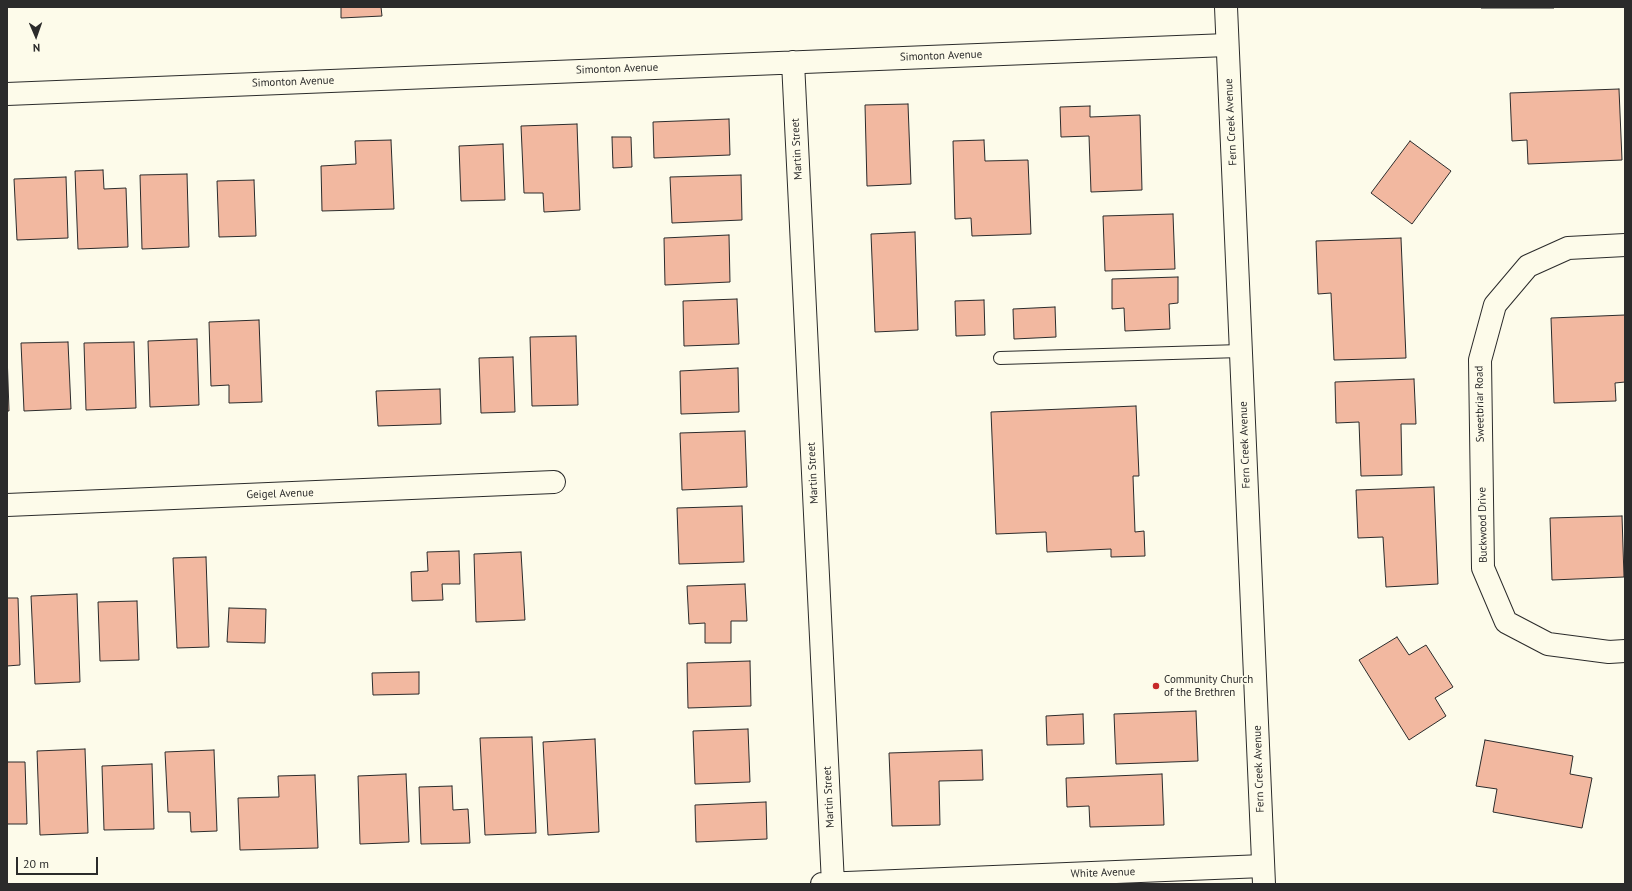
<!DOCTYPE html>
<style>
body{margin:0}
#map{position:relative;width:1632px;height:891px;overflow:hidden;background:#fdfbea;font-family:"PT Sans",sans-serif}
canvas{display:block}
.frame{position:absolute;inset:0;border:8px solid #2b2b2b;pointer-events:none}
.north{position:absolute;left:16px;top:16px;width:40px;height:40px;-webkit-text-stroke:3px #fdfbea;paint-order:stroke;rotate:178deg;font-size:11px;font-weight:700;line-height:16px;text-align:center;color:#2b2b2b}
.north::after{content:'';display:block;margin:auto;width:14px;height:18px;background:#2b2b2b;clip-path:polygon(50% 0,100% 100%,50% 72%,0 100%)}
.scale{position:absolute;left:16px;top:857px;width:82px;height:18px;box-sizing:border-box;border:2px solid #2b2b2b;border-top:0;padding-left:5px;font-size:12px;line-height:14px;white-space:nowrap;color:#2b2b2b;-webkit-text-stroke:3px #fdfbea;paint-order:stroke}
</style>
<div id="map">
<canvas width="1632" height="891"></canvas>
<div class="frame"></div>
<div class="north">N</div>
<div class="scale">20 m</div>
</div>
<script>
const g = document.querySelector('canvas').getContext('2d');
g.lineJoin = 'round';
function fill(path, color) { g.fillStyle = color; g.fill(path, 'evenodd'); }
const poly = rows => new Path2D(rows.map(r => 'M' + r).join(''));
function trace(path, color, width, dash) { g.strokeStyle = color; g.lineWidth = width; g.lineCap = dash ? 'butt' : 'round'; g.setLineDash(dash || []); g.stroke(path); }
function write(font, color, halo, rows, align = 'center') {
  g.font = font + ' "PT Sans",sans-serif'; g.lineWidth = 3; g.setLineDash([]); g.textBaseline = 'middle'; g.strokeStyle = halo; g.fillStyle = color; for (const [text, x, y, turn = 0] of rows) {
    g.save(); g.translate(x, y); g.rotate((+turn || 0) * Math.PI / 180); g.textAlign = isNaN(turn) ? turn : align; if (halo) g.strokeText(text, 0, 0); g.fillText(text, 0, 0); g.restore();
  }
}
const building = poly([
 [341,7,381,7,382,16,341,18,341,7],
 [1481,7,1554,7,1554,8,1481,8,1481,7],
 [1619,89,1622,160,1528,164,1527,140,1512,141,1510,93,1619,89],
 [908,104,911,184,867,186,865,105,908,104],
 [1090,106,1090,117,1140,115,1142,190,1091,192,1089,136,1061,137,1060,107,1090,106],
 [729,119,730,155,654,158,653,122,729,119],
 [577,124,580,210,544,212,543,193,524,193,521,126,577,124],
 [612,137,631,137,632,167,613,168,612,137],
 [391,140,394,209,322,211,321,166,356,164,355,141,391,140],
 [984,140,985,161,1028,160,1031,234,972,236,971,218,955,219,953,141,984,140],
 [1410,141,1451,171,1412,224,1371,193,1410,141],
 [503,144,505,200,461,201,459,146,503,144],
 [103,170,104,189,126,188,128,247,78,249,75,171,103,170],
 [187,174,189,247,142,249,140,175,187,174],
 [741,175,742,220,672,223,670,177,741,175],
 [66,177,68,238,17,240,14,179,66,177],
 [254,180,256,236,219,237,217,181,254,180],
 [1173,214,1175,269,1105,271,1103,216,1173,214],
 [915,232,918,330,875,332,871,234,915,232],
 [729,235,730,282,665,285,664,238,729,235],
 [1401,238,1406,358,1334,360,1331,293,1318,294,1316,241,1401,238],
 [1178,277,1178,303,1169,304,1170,329,1125,331,1124,308,1112,309,1112,279,1178,277],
 [737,299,739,344,684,346,683,301,737,299],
 [984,300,985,335,956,336,955,301,984,300],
 [1055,307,1056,337,1014,339,1013,309,1055,307],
 [1625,315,1625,382,1615,383,1616,401,1554,403,1551,318,1625,315],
 [259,320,262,402,229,403,229,385,211,386,209,322,259,320],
 [576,336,578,405,532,406,530,337,576,336],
 [197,339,199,405,150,407,148,341,197,339],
 [68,342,71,409,24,411,21,343,68,342],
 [134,342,136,408,86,410,84,343,134,342],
 [7,353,9,411,7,411,7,353],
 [513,357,515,412,481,413,479,358,513,357],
 [738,368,739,412,681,414,680,371,738,368],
 [1414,379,1416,424,1401,424,1402,475,1361,476,1359,422,1336,423,1335,382,1414,379],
 [440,389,441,424,378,426,376,391,440,389],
 [1136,406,1139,476,1133,476,1135,532,1144,531,1145,556,1111,557,1111,549,1047,552,1046,532,996,534,991,412,1136,406],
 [745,431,747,487,682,490,680,433,745,431],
 [1434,487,1438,584,1386,587,1383,537,1358,538,1356,490,1434,487],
 [742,506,744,562,679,564,677,508,742,506],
 [1622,516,1624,577,1552,580,1550,518,1622,516],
 [459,551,460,584,442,584,443,600,412,601,411,572,428,571,427,552,459,551],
 [521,552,525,620,476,622,474,554,521,552],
 [206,557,209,647,177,648,173,558,206,557],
 [745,584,747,621,731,621,731,643,705,643,705,623,689,624,687,586,745,584],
 [77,594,80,682,35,684,31,596,77,594],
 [7,598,18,598,20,665,7,666,7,598],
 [137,601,139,660,100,661,98,602,137,601],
 [229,608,266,609,265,643,227,642,229,608],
 [1397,637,1409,655,1426,645,1453,687,1435,698,1446,716,1409,740,1359,660,1397,637],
 [750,661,751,706,688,708,687,663,750,661],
 [419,672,419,694,373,695,372,673,419,672],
 [1196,711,1198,761,1116,764,1114,714,1196,711],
 [1083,714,1084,744,1047,745,1046,716,1083,714],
 [748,729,750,782,695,784,693,731,748,729],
 [532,737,536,833,485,835,480,738,532,737],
 [595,739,599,832,548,835,543,742,595,739],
 [1485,740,1573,756,1570,774,1592,778,1582,828,1493,812,1497,789,1476,786,1485,740],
 [85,749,88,833,40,835,37,751,85,749],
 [214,750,217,831,191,832,190,812,168,812,165,752,214,750],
 [982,750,983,780,939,781,940,825,892,826,889,753,982,750],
 [7,762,25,762,27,824,7,824,7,762],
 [152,764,154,829,104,830,102,766,152,764],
 [406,774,409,842,360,844,358,776,406,774],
 [1162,774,1164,825,1090,827,1089,806,1067,807,1066,778,1162,774],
 [315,775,318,848,240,850,238,798,279,797,278,776,315,775],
 [452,786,453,810,468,809,470,843,421,844,419,787,452,786],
 [766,802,767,839,696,842,695,805,766,802]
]);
const lane = poly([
 [1000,358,1241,351]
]);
const street = poly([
 [793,62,833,884],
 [7,94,1227,45],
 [1625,245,1568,248,1528,266,1495,305,1480,360,1483,568,1506,622,1548,644,1609,652,1625,651],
 [7,505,554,482],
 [822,884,1263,866]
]);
const secondary = poly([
 [1226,7,1264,884]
]);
const markers = [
 [1156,686,4,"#c62828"]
];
const streetNames = [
 ["Simonton Avenue",941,56,-2],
 ["Simonton Avenue",617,69,-2],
 ["Simonton Avenue",293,82,-2],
 ["Fern Creek Avenue",1231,122,-93],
 ["Martin Street",797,149,-93],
 ["Sweetbriar Road",1480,404,-91],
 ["Fern Creek Avenue",1245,445,-92],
 ["Martin Street",813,473,-93],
 ["Geigel Avenue",280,494,-2],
 ["Buckwood Drive",1483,525,-91],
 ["Fern Creek Avenue",1259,769,-92],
 ["Martin Street",829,797,-93],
 ["White Avenue",1103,873,-2]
];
const poiNames = [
 ["Community Church",1164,680],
 ["of the Brethren",1164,693]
];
fill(building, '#f2b8a0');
trace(building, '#2b2b2b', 1);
trace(lane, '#2b2b2b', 14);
trace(street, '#2b2b2b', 24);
trace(secondary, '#2b2b2b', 24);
trace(lane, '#fdfbea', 12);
trace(street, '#fdfbea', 22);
trace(secondary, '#fdfbea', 22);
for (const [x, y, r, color] of markers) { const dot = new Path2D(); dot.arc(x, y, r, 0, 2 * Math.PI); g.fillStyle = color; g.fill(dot); trace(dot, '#fdfbea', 1.5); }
write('11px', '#2b2b2b', '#fdfbea', streetNames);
write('11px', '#2b2b2b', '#fdfbea', poiNames, 'left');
</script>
